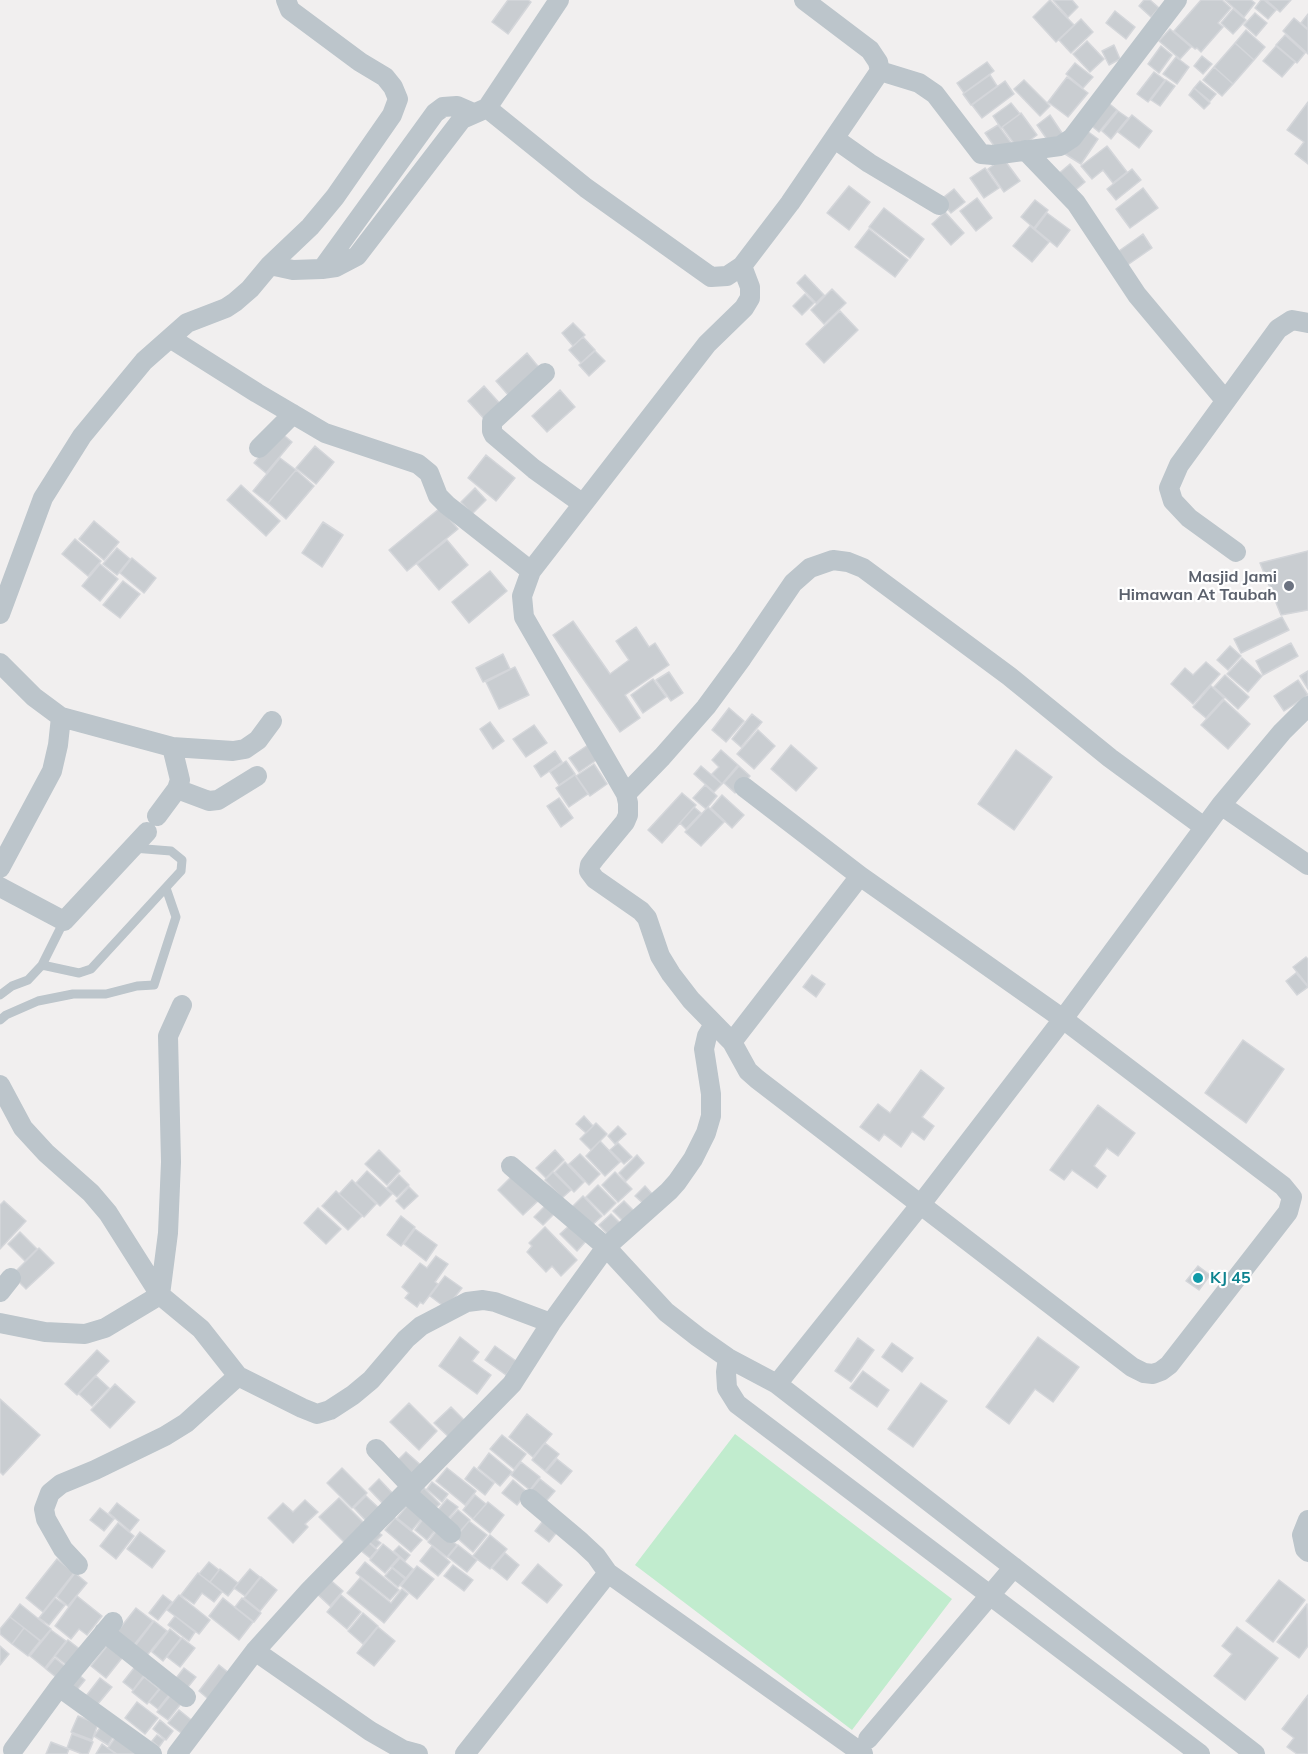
<!DOCTYPE html>
<style>
body{margin:0}
canvas{display:block;background:#f1efef}
</style>
<canvas width="1308" height="1754"></canvas>
<script>
const g = document.querySelector('canvas').getContext('2d');
g.lineJoin = 'round';
function fill(path, color) { g.fillStyle = color; g.fill(path, 'evenodd'); }
const poly = rows => new Path2D(rows.map(r => 'M' + r).join(''));
function trace(path, color, width, dash) { g.strokeStyle = color; g.lineWidth = width; g.lineCap = dash ? 'butt' : 'round'; g.setLineDash(dash || []); g.stroke(path); }
function write(font, color, halo, rows, align = 'center') {
  g.font = font + ' Mulish,sans-serif'; g.lineWidth = 4.5; g.setLineDash([]); g.textBaseline = 'middle'; g.strokeStyle = halo; g.fillStyle = color; for (const [text, x, y, turn = 0] of rows) {
    g.save(); g.translate(x, y); g.rotate((+turn || 0) * Math.PI / 180); g.textAlign = isNaN(turn) ? turn : align; if (halo) g.strokeText(text, 0, 0); g.fillText(text, 0, 0); g.restore();
  }
}
const green = poly([
 [735,1434,952,1599,852,1730,635,1565]
]);
const building = poly([
 [508,0,528,0,531,2,508,34,492,22,508,0],
 [1050,0,1074,25,1056,42,1033,17,1050,0],
 [1053,0,1072,0,1078,7,1068,17,1053,0],
 [1144,0,1150,0,1159,8,1151,17,1139,6,1144,0],
 [1201,0,1222,0,1231,8,1218,23,1223,27,1201,52,1197,48,1195,49,1174,31,1201,0],
 [1225,0,1251,0,1255,3,1244,17,1225,0],
 [1261,0,1264,0,1276,10,1268,19,1255,8,1261,0],
 [1266,0,1291,0,1280,12,1266,0],
 [1233,9,1246,20,1233,34,1221,23,1233,9],
 [1115,11,1135,27,1126,39,1106,23,1115,11],
 [1255,13,1267,23,1256,36,1244,25,1255,13],
 [1308,14,1308,29,1301,23,1308,14],
 [1294,18,1308,30,1308,54,1283,31,1294,18],
 [1081,19,1093,32,1071,53,1059,40,1081,19],
 [1170,29,1191,47,1180,59,1159,41,1170,29],
 [1246,30,1265,47,1254,60,1235,43,1246,30],
 [1285,35,1305,53,1297,63,1276,45,1285,35],
 [1087,41,1104,59,1090,72,1073,54,1087,41],
 [1235,43,1254,60,1233,84,1214,67,1235,43],
 [1114,45,1120,59,1109,65,1102,51,1114,45],
 [1161,46,1172,55,1159,73,1148,64,1161,46],
 [1276,46,1295,62,1282,77,1263,61,1276,46],
 [1202,56,1212,64,1203,74,1194,66,1202,56],
 [1176,57,1189,67,1177,84,1163,74,1176,57],
 [987,62,994,71,964,93,957,83,987,62],
 [1075,63,1093,77,1083,88,1066,74,1075,63],
 [1214,67,1233,84,1222,96,1203,80,1214,67],
 [1154,72,1165,80,1148,102,1137,94,1154,72],
 [990,75,997,86,971,105,963,94,990,75],
 [1067,77,1088,93,1068,117,1048,102,1067,77],
 [1024,80,1050,106,1040,116,1014,89,1024,80],
 [1166,80,1175,86,1160,106,1151,100,1166,80],
 [1005,81,1014,94,982,118,972,105,1005,81],
 [1200,81,1216,94,1210,101,1194,88,1200,81],
 [1194,88,1210,103,1204,109,1189,95,1194,88],
 [1106,101,1117,110,1099,132,1088,123,1106,101],
 [1308,102,1308,164,1295,154,1304,142,1287,130,1308,102],
 [1011,103,1020,114,1001,128,993,116,1011,103],
 [1118,111,1128,118,1111,139,1102,131,1118,111],
 [1021,113,1037,135,1018,149,1002,127,1021,113],
 [1050,115,1064,136,1051,145,1037,125,1050,115],
 [1132,115,1152,131,1139,148,1118,132,1132,115],
 [998,125,1012,144,999,153,985,133,998,125],
 [1083,128,1098,139,1081,164,1065,154,1083,128],
 [1107,146,1127,172,1113,183,1103,170,1092,179,1081,166,1107,146],
 [1003,158,1020,181,1004,192,988,169,1003,158],
 [1070,164,1085,182,1072,193,1057,175,1070,164],
 [985,168,999,188,984,198,970,178,985,168],
 [1132,169,1141,180,1116,200,1107,189,1132,169],
 [849,186,870,202,849,230,827,213,849,186],
 [1143,188,1158,208,1130,228,1116,209,1143,188],
 [954,189,965,202,951,213,940,200,954,189],
 [977,198,992,218,976,231,960,211,977,198],
 [1035,200,1048,210,1034,228,1021,217,1035,200],
 [884,208,924,239,910,258,869,227,884,208],
 [945,212,964,233,951,245,932,224,945,212],
 [1047,213,1070,230,1057,247,1035,229,1047,213],
 [1030,226,1049,242,1032,262,1013,246,1030,226],
 [869,229,908,260,895,277,855,247,869,229],
 [1143,234,1152,248,1126,266,1116,253,1143,234],
 [805,275,824,295,816,303,797,283,805,275],
 [832,289,846,303,824,324,811,310,832,289],
 [805,294,814,303,802,315,793,306,805,294],
 [840,311,858,330,824,363,806,344,840,311],
 [573,323,585,335,573,346,562,333,573,323],
 [583,337,595,350,581,363,569,350,583,337],
 [595,351,605,361,589,376,579,365,595,351],
 [527,353,541,370,510,397,496,381,527,353],
 [484,386,503,407,487,422,468,401,484,386],
 [560,390,575,407,547,432,532,416,560,390],
 [280,432,292,442,266,473,254,463,280,432],
 [315,446,334,462,316,484,296,468,315,446],
 [486,455,515,478,496,501,468,478,486,455],
 [280,458,296,470,268,503,253,491,280,458],
 [296,470,314,486,286,519,268,503,296,470],
 [241,485,280,521,266,536,227,500,241,485],
 [475,488,486,500,472,514,461,502,475,488],
 [440,508,458,529,407,571,389,550,440,508],
 [94,521,119,542,104,560,79,539,94,521],
 [323,522,343,535,322,567,302,553,323,522],
 [75,539,101,561,88,576,62,554,75,539],
 [447,540,468,565,439,590,417,564,447,540],
 [117,548,130,559,117,575,103,564,117,548],
 [1308,551,1308,610,1281,615,1260,563,1308,551],
 [132,558,156,578,144,593,120,573,132,558],
 [100,564,118,579,100,601,82,586,100,564],
 [490,571,507,591,469,623,452,602,490,571],
 [123,581,140,594,120,618,103,605,123,581],
 [1282,617,1289,630,1241,653,1234,639,1282,617],
 [573,621,610,674,629,660,616,641,636,627,649,647,655,643,669,665,625,695,640,718,620,732,553,635,573,621],
 [1291,643,1298,656,1263,675,1256,661,1291,643],
 [1230,646,1241,656,1228,670,1217,660,1230,646],
 [503,654,510,669,483,682,476,668,503,654],
 [1242,658,1262,676,1248,692,1227,674,1242,658],
 [1206,662,1220,674,1193,704,1171,684,1185,668,1193,675,1206,662],
 [515,667,529,695,499,709,486,682,515,667],
 [1308,671,1308,689,1300,676,1308,671],
 [669,672,683,693,671,701,656,680,669,672],
 [1225,675,1249,697,1238,709,1214,687,1225,675],
 [653,679,666,697,643,713,631,695,653,679],
 [1298,680,1308,695,1284,711,1274,696,1298,680],
 [1211,686,1224,698,1206,718,1193,707,1211,686],
 [1224,700,1250,724,1228,749,1201,725,1224,700],
 [729,708,744,721,726,742,712,730,729,708],
 [752,714,762,722,741,747,732,739,752,714],
 [490,722,504,741,493,749,480,729,490,722],
 [534,725,547,743,526,757,513,739,534,725],
 [758,730,775,746,754,769,737,754,758,730],
 [588,745,598,759,579,772,569,758,588,745],
 [791,745,817,768,796,791,771,769,791,745],
 [721,750,738,765,722,784,712,774,719,767,712,760,721,750],
 [1016,750,1052,777,1014,830,978,804,1016,750],
 [555,751,562,762,541,777,534,766,555,751],
 [566,761,575,774,559,785,550,772,566,761],
 [594,764,607,784,590,796,576,776,594,764],
 [701,766,722,784,714,792,694,774,701,766],
 [739,766,750,776,735,793,724,783,739,766],
 [575,775,588,794,569,807,556,788,575,775],
 [705,785,717,796,706,809,693,798,705,785],
 [682,793,696,805,662,843,648,830,682,793],
 [722,795,744,815,732,828,711,808,722,795],
 [559,798,573,818,561,827,547,806,559,798],
 [694,807,701,813,686,829,680,823,694,807],
 [708,807,724,822,701,846,685,832,708,807],
 [1306,957,1308,959,1308,986,1293,967,1306,957],
 [1296,973,1308,987,1297,995,1286,981,1296,973],
 [812,975,825,984,816,997,803,987,812,975],
 [1243,1040,1284,1069,1246,1123,1205,1093,1243,1040],
 [921,1070,944,1088,922,1117,934,1126,924,1140,912,1131,901,1147,884,1134,879,1141,860,1127,878,1104,890,1113,921,1070],
 [1098,1105,1135,1133,1118,1156,1107,1148,1094,1166,1106,1176,1097,1188,1072,1170,1064,1180,1050,1170,1098,1105],
 [584,1116,593,1126,586,1133,576,1124,584,1116],
 [596,1123,607,1134,591,1150,580,1139,596,1123],
 [618,1126,626,1134,615,1144,608,1136,618,1126],
 [600,1141,620,1162,605,1176,586,1156,600,1141],
 [618,1143,632,1157,624,1164,610,1150,618,1143],
 [379,1150,400,1171,387,1185,365,1164,379,1150],
 [555,1150,564,1160,546,1178,536,1168,555,1150],
 [580,1154,600,1174,589,1185,569,1164,580,1154],
 [637,1155,644,1163,626,1181,619,1173,637,1155],
 [565,1162,584,1182,574,1192,555,1172,565,1162],
 [367,1171,392,1194,380,1206,356,1183,367,1171],
 [553,1172,571,1190,562,1198,545,1180,553,1172],
 [615,1172,632,1189,618,1202,602,1185,615,1172],
 [515,1173,540,1199,523,1215,498,1190,515,1173],
 [399,1175,409,1185,397,1197,387,1188,399,1175],
 [352,1180,376,1204,364,1217,339,1194,352,1180],
 [598,1185,616,1203,604,1215,586,1197,598,1185],
 [645,1186,655,1197,646,1206,635,1196,645,1186],
 [409,1187,418,1196,404,1209,396,1201,409,1187],
 [336,1191,362,1216,348,1230,322,1206,336,1191],
 [583,1196,602,1216,588,1229,569,1210,583,1196],
 [4,1201,26,1221,0,1249,0,1205,4,1201],
 [624,1201,639,1216,628,1226,613,1211,624,1201],
 [549,1202,557,1211,543,1225,534,1217,549,1202],
 [318,1208,341,1229,326,1244,304,1223,318,1208],
 [611,1214,625,1228,613,1240,599,1225,611,1214],
 [401,1216,415,1227,401,1246,387,1235,401,1216],
 [571,1224,587,1240,577,1251,560,1234,571,1224],
 [545,1227,577,1260,561,1276,552,1266,546,1272,527,1252,532,1246,529,1243,545,1227],
 [415,1229,437,1245,426,1261,404,1244,415,1229],
 [20,1232,37,1249,25,1261,8,1244,20,1232],
 [39,1248,54,1263,26,1289,12,1275,39,1248],
 [436,1256,448,1264,435,1282,438,1284,423,1304,420,1302,417,1307,405,1298,409,1293,402,1287,420,1263,427,1268,436,1256],
 [1198,1266,1210,1275,1199,1290,1186,1281,1198,1266],
 [445,1276,462,1288,446,1308,430,1296,445,1276],
 [460,1337,479,1352,472,1361,491,1375,477,1394,439,1366,460,1337],
 [1038,1337,1079,1367,1053,1402,1035,1389,1009,1424,986,1407,1038,1337],
 [858,1338,874,1350,851,1382,835,1371,858,1338],
 [892,1343,913,1358,902,1372,882,1357,892,1343],
 [495,1346,516,1361,506,1375,485,1360,495,1346],
 [97,1350,109,1361,77,1395,65,1384,97,1350],
 [863,1371,889,1390,877,1407,850,1388,863,1371],
 [96,1376,109,1388,92,1406,79,1394,96,1376],
 [921,1383,947,1401,913,1447,888,1429,921,1383],
 [115,1384,135,1402,110,1428,91,1410,115,1384],
 [0,1399,40,1435,3,1475,0,1472,0,1399],
 [409,1403,437,1431,419,1450,390,1422,409,1403],
 [451,1407,468,1424,452,1440,434,1423,451,1407],
 [527,1414,552,1434,533,1457,509,1437,527,1414],
 [502,1435,526,1454,514,1469,490,1449,502,1435],
 [545,1443,559,1454,545,1471,532,1460,545,1443],
 [406,1452,423,1467,410,1481,393,1465,406,1452],
 [489,1453,512,1472,500,1486,478,1468,489,1453],
 [557,1459,572,1471,561,1484,546,1472,557,1459],
 [521,1462,540,1477,530,1490,511,1475,521,1462],
 [474,1467,494,1483,485,1495,465,1479,474,1467],
 [342,1468,367,1493,352,1508,327,1483,342,1468],
 [447,1468,476,1491,465,1505,436,1481,447,1468],
 [379,1479,397,1498,387,1508,369,1489,379,1479],
 [540,1479,555,1491,541,1507,526,1496,540,1479],
 [513,1480,527,1492,517,1505,502,1493,513,1480],
 [432,1482,448,1494,442,1502,427,1489,432,1482],
 [424,1488,440,1504,431,1512,415,1496,424,1488],
 [475,1495,486,1504,473,1519,463,1510,475,1495],
 [366,1496,383,1512,370,1525,354,1508,366,1496],
 [339,1498,366,1525,347,1545,319,1517,339,1498],
 [447,1499,458,1507,445,1522,434,1515,447,1499],
 [305,1500,318,1512,305,1524,308,1527,293,1543,268,1518,283,1503,293,1512,305,1500],
 [488,1502,504,1515,490,1533,473,1519,488,1502],
 [117,1503,139,1520,130,1531,109,1513,117,1503],
 [407,1506,422,1518,412,1530,397,1518,407,1506],
 [100,1508,114,1519,104,1531,90,1520,100,1508],
 [458,1510,470,1520,457,1535,444,1525,458,1510],
 [547,1516,561,1527,549,1542,535,1531,547,1516],
 [395,1518,422,1540,411,1552,385,1530,395,1518],
 [423,1519,436,1529,427,1540,415,1530,423,1519],
 [469,1521,487,1535,473,1552,456,1537,469,1521],
 [118,1523,134,1536,116,1559,100,1546,118,1523],
 [438,1529,457,1545,447,1557,428,1542,438,1529],
 [376,1531,382,1535,377,1540,381,1543,376,1548,368,1541,376,1531],
 [140,1532,165,1551,152,1568,127,1549,140,1532],
 [490,1535,507,1549,490,1569,473,1556,490,1535],
 [367,1541,377,1550,370,1558,360,1550,367,1541],
 [383,1544,399,1557,385,1573,370,1560,383,1544],
 [458,1545,477,1560,467,1572,448,1557,458,1545],
 [399,1546,410,1555,405,1561,394,1551,399,1546],
 [432,1546,450,1562,438,1576,420,1561,432,1546],
 [505,1553,519,1565,507,1580,492,1568,505,1553],
 [400,1558,413,1569,406,1578,392,1567,400,1558],
 [57,1559,74,1573,43,1612,26,1598,57,1559],
 [209,1562,219,1570,210,1582,199,1574,209,1562],
 [365,1562,399,1590,390,1600,356,1573,365,1562],
 [538,1564,562,1585,547,1603,522,1583,538,1564],
 [453,1565,473,1580,464,1591,444,1576,453,1565],
 [417,1566,434,1579,417,1599,401,1586,417,1566],
 [392,1568,405,1579,398,1587,385,1576,392,1568],
 [220,1569,238,1583,228,1596,210,1582,220,1569],
 [250,1569,260,1577,245,1596,234,1588,250,1569],
 [75,1573,87,1583,68,1606,57,1597,75,1573],
 [198,1573,222,1592,214,1602,202,1593,194,1604,181,1595,198,1573],
 [261,1577,277,1590,260,1611,244,1598,261,1577],
 [328,1578,343,1591,330,1606,316,1593,328,1578],
 [360,1578,391,1603,402,1589,408,1594,384,1623,347,1593,360,1578],
 [1279,1580,1305,1600,1273,1642,1246,1621,1279,1580],
 [163,1595,172,1602,158,1620,149,1613,163,1595],
 [179,1595,210,1620,199,1634,167,1610,179,1595],
 [341,1595,361,1612,347,1629,327,1612,341,1595],
 [77,1596,102,1616,87,1635,79,1629,71,1639,55,1626,77,1596],
 [55,1598,65,1605,49,1625,39,1618,55,1598],
 [223,1598,253,1622,239,1640,209,1616,223,1598],
 [242,1598,261,1613,254,1622,235,1607,242,1598],
 [20,1604,51,1629,41,1641,10,1617,20,1604],
 [1307,1604,1308,1646,1299,1658,1277,1642,1307,1604],
 [136,1608,153,1621,130,1650,113,1637,136,1608],
 [363,1613,378,1626,363,1644,348,1631,363,1613],
 [175,1616,195,1632,189,1641,168,1625,175,1616],
 [10,1617,24,1628,12,1644,0,1634,0,1629,10,1617],
 [154,1621,167,1631,144,1659,132,1650,154,1621],
 [378,1627,395,1641,374,1666,357,1653,378,1627],
 [1237,1627,1278,1658,1245,1700,1214,1676,1232,1654,1222,1646,1237,1627],
 [24,1628,40,1641,28,1656,12,1644,24,1628],
 [170,1629,181,1638,163,1661,152,1652,170,1629],
 [51,1630,66,1641,45,1668,30,1656,51,1630],
 [182,1638,195,1648,180,1667,167,1657,182,1638],
 [68,1640,86,1654,73,1670,55,1656,68,1640],
 [111,1641,126,1653,106,1678,91,1666,111,1641],
 [0,1646,9,1654,0,1665,0,1646],
 [55,1658,71,1671,62,1682,46,1669,55,1658],
 [138,1663,148,1670,133,1690,123,1682,138,1663],
 [219,1665,234,1677,213,1703,199,1691,219,1665],
 [184,1668,196,1677,184,1692,173,1682,184,1668],
 [74,1671,85,1680,76,1691,66,1682,74,1671],
 [144,1677,159,1689,147,1704,132,1692,144,1677],
 [100,1678,112,1687,97,1705,86,1696,100,1678],
 [161,1688,169,1695,158,1709,149,1702,161,1688],
 [173,1692,183,1701,168,1720,157,1712,173,1692],
 [1308,1695,1308,1754,1297,1754,1287,1747,1294,1738,1282,1729,1308,1695],
 [137,1702,158,1718,145,1734,125,1718,137,1702],
 [179,1710,195,1723,185,1736,168,1723,179,1710],
 [78,1716,98,1724,92,1740,71,1732,78,1716],
 [160,1720,173,1731,166,1740,153,1729,160,1720],
 [102,1725,115,1734,108,1745,94,1736,102,1725],
 [72,1734,93,1742,88,1754,82,1754,67,1748,72,1734],
 [117,1735,139,1749,135,1754,117,1754,108,1748,117,1735],
 [157,1735,164,1740,159,1747,152,1741,157,1735],
 [51,1742,69,1749,67,1754,46,1754,51,1742],
 [102,1744,116,1754,96,1754,102,1744]
]);
const service = poly([
 [42,965,79,973,91,969,181,871,182,860,171,851,133,848],
 [0,995,12,986,28,980,42,965,64,921],
 [0,1020,6,1015,38,1001,73,994,106,994,137,986,154,985,176,917,166,888]
]);
const minor = poly([
 [880,71,919,83,935,94,981,154,993,155,1060,146,1072,138,1177,0],
 [487,108,586,188,711,277,727,276,742,266,790,203,880,71,878,62,870,50,804,0],
 [835,139,869,163,939,205],
 [1025,150,1076,203,1137,295,1225,400],
 [270,265,310,227,335,197,392,115,398,99,393,87,385,77,360,62,290,10,286,0],
 [742,266,750,287,750,298,744,308,707,344,531,571,522,596,524,617,626,794,628,803,628,815,625,822,596,857,590,865,589,871,595,879,641,911,647,918,660,956,671,974,691,1000,732,1042,748,1071,757,1079,1132,1367,1144,1373,1153,1374,1161,1371,1169,1365,1288,1212,1292,1197,1283,1186,1063,1019,860,876,744,787],
 [322,269,435,113,443,107,457,106,473,113],
 [170,338,257,393,325,433,418,464,429,473,438,496,447,505,531,571],
 [545,373,492,422,492,431,494,435,534,469,583,504],
 [259,448,293,414],
 [1236,552,1189,518,1173,501,1169,488,1179,465,1278,329,1292,320,1308,323],
 [0,614,43,498,82,436,144,361,187,323,226,308,235,302,250,289,270,265,293,270,322,269,336,267,357,256,462,119,487,108,559,0],
 [0,663,34,697,61,717,172,747,233,751,245,749,258,740,272,721],
 [177,789,209,801,218,800,257,776],
 [626,794,662,757,706,707,742,658,793,583,810,568,833,560,848,562,863,568,1009,676,1110,758,1204,827],
 [1221,805,1308,865],
 [157,816,177,789,180,780,172,747],
 [0,868,52,771,58,745,61,717],
 [0,887,64,921,147,832],
 [732,1042,860,876],
 [0,1085,23,1128,46,1153,91,1193,108,1213,160,1295,201,1329,238,1376,302,1408,317,1414,330,1410,353,1395,371,1380,406,1339,421,1326,467,1302,483,1300,495,1302,551,1323],
 [511,1166,606,1247,666,1312,698,1337,728,1358,777,1384,1255,1754],
 [0,1292,11,1278],
 [0,1323,45,1332,85,1334,105,1328,160,1295,168,1233,171,1162,168,1036,182,1005],
 [728,1358,726,1372,727,1388,737,1404,1200,1754],
 [777,1384,921,1204,1063,1019,1221,805,1282,732,1308,706],
 [376,1449,412,1487],
 [406,1493,451,1533],
 [530,1499,581,1542,596,1556,608,1573,863,1754],
 [1308,1520,1302,1535,1305,1549,1308,1552],
 [78,1565,63,1549,46,1519,44,1509,50,1493,61,1484,95,1470,165,1436,186,1423,238,1376],
 [104,1632,186,1697],
 [255,1651,370,1731,403,1750,418,1754],
 [59,1687,113,1622],
 [868,1739,1014,1567],
 [13,1750,59,1687,152,1754],
 [177,1754,255,1651,310,1590,512,1384,551,1323,606,1247,669,1191,677,1182,693,1159,706,1133,711,1116,711,1094,704,1049,707,1036,714,1024],
 [465,1754,608,1573]
]);
const markers = [
 [1289,586,6,"#6b7280"],
 [1198,1278,6,"#0f9aa8"]
];
const worshipNames = [
 ["Masjid Jami",1277,577],
 ["Himawan At Taubah",1277,595]
];
const cultureNames = [
 ["KJ 45",1210,1278]
];
fill(green, '#c1ecce');
fill(building, '#c9cdd1');
trace(building, '#d4d6da', 1.5);
trace(service, '#bcc5cb', 9);
trace(minor, '#bcc5cb', 20);
for (const [x, y, r, color] of markers) { const dot = new Path2D(); dot.arc(x, y, r, 0, 2 * Math.PI); g.fillStyle = color; g.fill(dot); trace(dot, '#fff', 2); }
write('bold 16px', '#5b616d', '#fff', worshipNames, 'right');
write('bold 16px', '#0d838f', '#fff', cultureNames, 'left');
</script>
